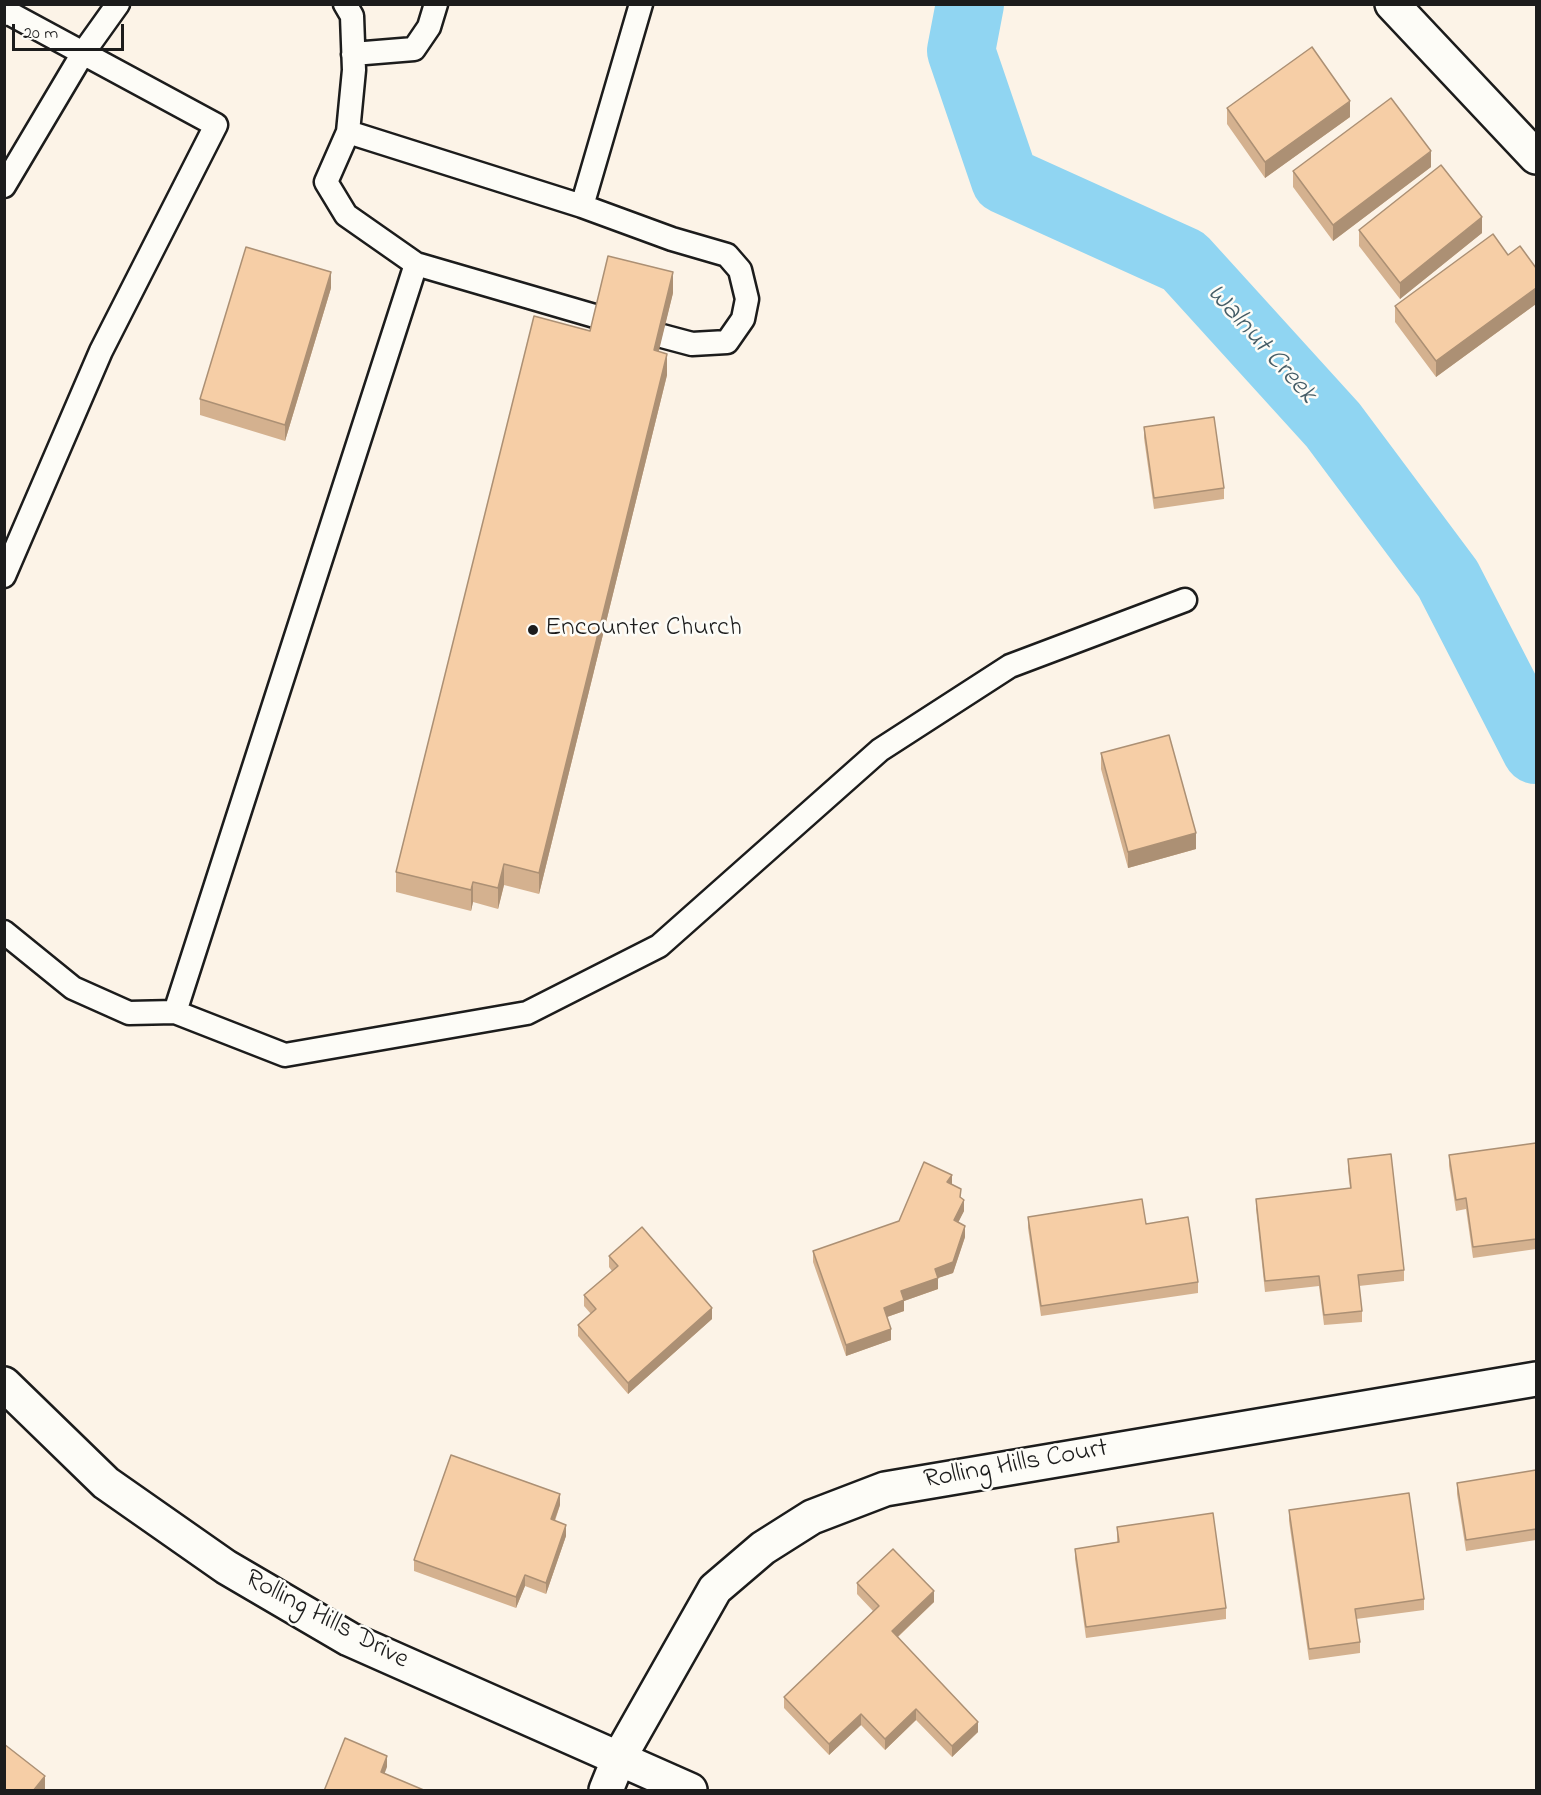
<!DOCTYPE html>
<style>
body{margin:0}
#map{position:relative;width:1541px;height:1795px;overflow:hidden;background:#fcf3e7;font-family:"Indie Flower",sans-serif}
canvas{display:block}
.frame{position:absolute;inset:0;border:6px solid #1c1c1c;pointer-events:none}
.scale{position:absolute;left:12px;top:24px;width:112px;height:27px;box-sizing:border-box;border:3px solid #1c1c1c;border-top:0;padding-left:8px;font-size:18px;line-height:21px;white-space:nowrap;color:#1c1c1c;-webkit-text-stroke:4px #fdfcf7;paint-order:stroke}
</style>
<div id="map">
<canvas width="1541" height="1795"></canvas>
<div class="frame"></div>
<div class="scale">20 m</div>
</div>
<script>
const g = document.querySelector('canvas').getContext('2d');
g.lineJoin = 'round';
const poly = rows => new Path2D(rows.map(r => 'M' + r).join(''));
function trace(path, color, width, dash) { g.strokeStyle = color; g.lineWidth = width; g.lineCap = dash ? 'butt' : 'round'; g.setLineDash(dash || []); g.stroke(path); }
function fill(path, color) { g.fillStyle = color; g.fill(path, 'evenodd'); }
function write(font, color, halo, rows, align = 'center') {
  g.font = font + ' "Indie Flower",sans-serif'; g.lineWidth = 5; g.setLineDash([]); g.textBaseline = 'middle'; g.strokeStyle = halo; g.fillStyle = color; for (const [text, x, y, turn = 0] of rows) {
    g.save(); g.translate(x, y); g.rotate((+turn || 0) * Math.PI / 180); g.textAlign = isNaN(turn) ? turn : align; if (halo) g.strokeText(text, 0, 0); g.fillText(text, 0, 0); g.restore();
  }
}
const river = poly([
 [970,4,961,51,1005,180,1184,261,1333,425,1448,579,1536,750]
]);
const lane = poly([
 [345,4,352,16,354,70,348,132,582,206,641,4],
 [4,14,7,12,216,125,101,351,4,576],
 [353,54,414,49,429,27,436,4],
 [4,186,83,53,118,4],
 [582,206,672,239,727,255,740,270,747,299,743,319,727,342,692,344,662,336],
 [416,264,598,317],
 [4,932,73,988,129,1013,175,1012,416,264,346,215,326,182,348,132],
 [175,1012,285,1055,527,1013,659,946,880,750,1010,666,1185,600]
]);
const street = poly([
 [1392,4,1536,157],
 [4,1384,106,1483,226,1567,349,1639,690,1790],
 [606,1790,619,1758,715,1589,763,1548,812,1517,885,1489,1536,1379]
]);
const wall = poly([
 [1227,108,1350,117,1265,178,1227,124],
 [1431,167,1333,241,1293,187,1293,171],
 [1359,230,1482,233,1400,299,1359,246],
 [1508,255,1536,268,1536,304,1436,377,1395,322,1395,306],
 [331,288,285,441,200,415,200,399],
 [673,293,658,352,667,375,539,894,504,885,498,909,473,902,471,911,396,892,396,872,590,331],
 [1144,427,1224,488,1224,499,1154,509,1144,438],
 [1101,753,1196,849,1128,868,1101,769],
 [1536,1143,1536,1249,1473,1258,1466,1209,1456,1211,1449,1166,1449,1155],
 [1348,1159,1404,1270,1404,1281,1359,1286,1362,1311,1362,1322,1324,1325,1319,1286,1265,1292,1256,1209,1256,1199,1350,1188,1348,1170],
 [952,1184,961,1198,964,1211,958,1222,965,1237,953,1273,938,1278,938,1289,904,1301,904,1311,887,1317,891,1340,846,1356,813,1262,813,1251,899,1221],
 [1028,1217,1146,1224,1198,1282,1198,1293,1041,1316,1028,1228],
 [609,1256,712,1319,628,1394,578,1336,578,1325,591,1314,584,1306,584,1295,612,1271,609,1267],
 [1536,1470,1536,1540,1466,1551,1457,1494,1457,1483],
 [560,1505,555,1521,566,1536,546,1594,525,1586,516,1608,414,1571,414,1560],
 [1289,1510,1424,1599,1424,1610,1356,1619,1360,1642,1360,1653,1309,1660,1289,1521],
 [1117,1527,1226,1608,1226,1619,1086,1638,1075,1559,1075,1549,1117,1542],
 [857,1583,934,1602,898,1637,978,1732,952,1757,916,1720,885,1750,861,1725,829,1755,784,1708,784,1697,873,1611,857,1594]
]);
const shadedWall = poly([
 [1350,101,1350,117,1265,178,1265,162],
 [1431,151,1431,167,1333,241,1333,225],
 [1482,217,1482,233,1400,299,1400,283],
 [331,272,331,288,285,441,285,425],
 [673,272,673,293,654,371,654,350],
 [1536,288,1536,304,1436,377,1436,361],
 [667,354,667,375,539,894,539,873],
 [1196,833,1196,849,1128,868,1128,852],
 [504,864,504,885,498,909,498,888],
 [473,882,473,902,471,911,471,890],
 [952,1175,952,1186,947,1182],
 [964,1200,964,1211,954,1231,954,1220],
 [965,1226,965,1237,953,1273,938,1278,938,1289,904,1301,904,1311,884,1318,884,1308,901,1291,935,1269],
 [712,1308,712,1319,628,1394,628,1383],
 [891,1329,891,1340,846,1356,846,1345],
 [560,1494,560,1505,551,1530,551,1519],
 [566,1525,566,1536,546,1594,546,1583],
 [525,1575,525,1586,516,1608,516,1597],
 [934,1591,934,1602,892,1642,892,1631],
 [916,1709,916,1720,885,1750,885,1739],
 [861,1714,861,1725,829,1755,829,1744],
 [978,1722,978,1732,952,1757,952,1746],
 [387,1756,387,1767,381,1783,381,1772],
 [45,1776,45,1791,33,1791]
]);
const building = poly([
 [1312,47,1350,101,1265,162,1227,108,1312,47],
 [1391,98,1431,151,1333,225,1293,171,1391,98],
 [1441,165,1482,217,1400,283,1359,230,1441,165],
 [1493,234,1508,255,1520,246,1536,268,1536,288,1436,361,1395,306,1493,234],
 [246,247,331,272,285,425,200,399,246,247],
 [608,256,673,272,654,350,667,354,539,873,504,864,498,888,473,882,471,890,396,872,534,316,590,331,608,256],
 [1214,417,1224,488,1154,498,1144,427,1214,417],
 [1169,735,1196,833,1128,852,1101,753,1169,735],
 [1536,1143,1536,1239,1473,1247,1466,1198,1456,1200,1449,1155,1536,1143],
 [1391,1154,1404,1270,1358,1275,1362,1311,1324,1315,1319,1276,1265,1281,1256,1199,1351,1188,1348,1159,1391,1154],
 [924,1162,952,1175,947,1182,961,1189,960,1197,964,1200,954,1220,965,1226,953,1262,935,1269,938,1278,901,1291,904,1300,884,1308,891,1329,846,1345,813,1251,899,1221,924,1162],
 [1142,1199,1146,1224,1188,1217,1198,1282,1041,1306,1028,1217,1142,1199],
 [642,1227,712,1308,628,1383,578,1325,596,1309,584,1295,618,1266,609,1256,642,1227],
 [451,1455,560,1494,551,1519,566,1525,546,1583,525,1575,516,1597,414,1560,451,1455],
 [1536,1470,1536,1529,1466,1540,1457,1483,1536,1470],
 [1409,1493,1424,1599,1355,1609,1360,1642,1309,1649,1289,1510,1409,1493],
 [1213,1513,1226,1608,1086,1627,1075,1549,1119,1542,1117,1527,1213,1513],
 [893,1549,934,1591,892,1631,978,1722,952,1746,916,1709,885,1739,861,1714,829,1744,784,1697,879,1606,857,1583,893,1549],
 [345,1738,387,1756,381,1772,426,1791,324,1791,345,1738],
 [4,1744,45,1776,33,1791,4,1791,4,1744]
]);
const markers = [
 [533,630,6,"#1c1c1c"]
];
const poiNames = [
 ["Encounter Church",545,630]
];
const streetNames = [
 ["Rolling Hills Court",1016,1466,-10],
 ["Rolling Hills Drive",326,1621,28]
];
const waterNames = [
 ["Walnut Creek",1260,345,48]
];
trace(river, '#90d5f2', 68);
trace(lane, '#1c1c1c', 27);
trace(street, '#1c1c1c', 38);
trace(lane, '#fdfcf7', 22);
trace(street, '#fdfcf7', 33);
fill(wall, '#d4b18f');
fill(shadedWall, '#ac9074');
fill(building, '#f6cea6');
trace(building, '#ac9074', 1.5);
for (const [x, y, r, color] of markers) { const dot = new Path2D(); dot.arc(x, y, r, 0, 2 * Math.PI); g.fillStyle = color; g.fill(dot); trace(dot, '#fdfcf7', 2); }
write('27px', '#1c1c1c', '#fdfcf7', poiNames, 'left');
write('27px', '#1c1c1c', '#fdfcf7', streetNames);
write('italic 28px', '#455d67', '#fdfcf7', waterNames);
</script>
